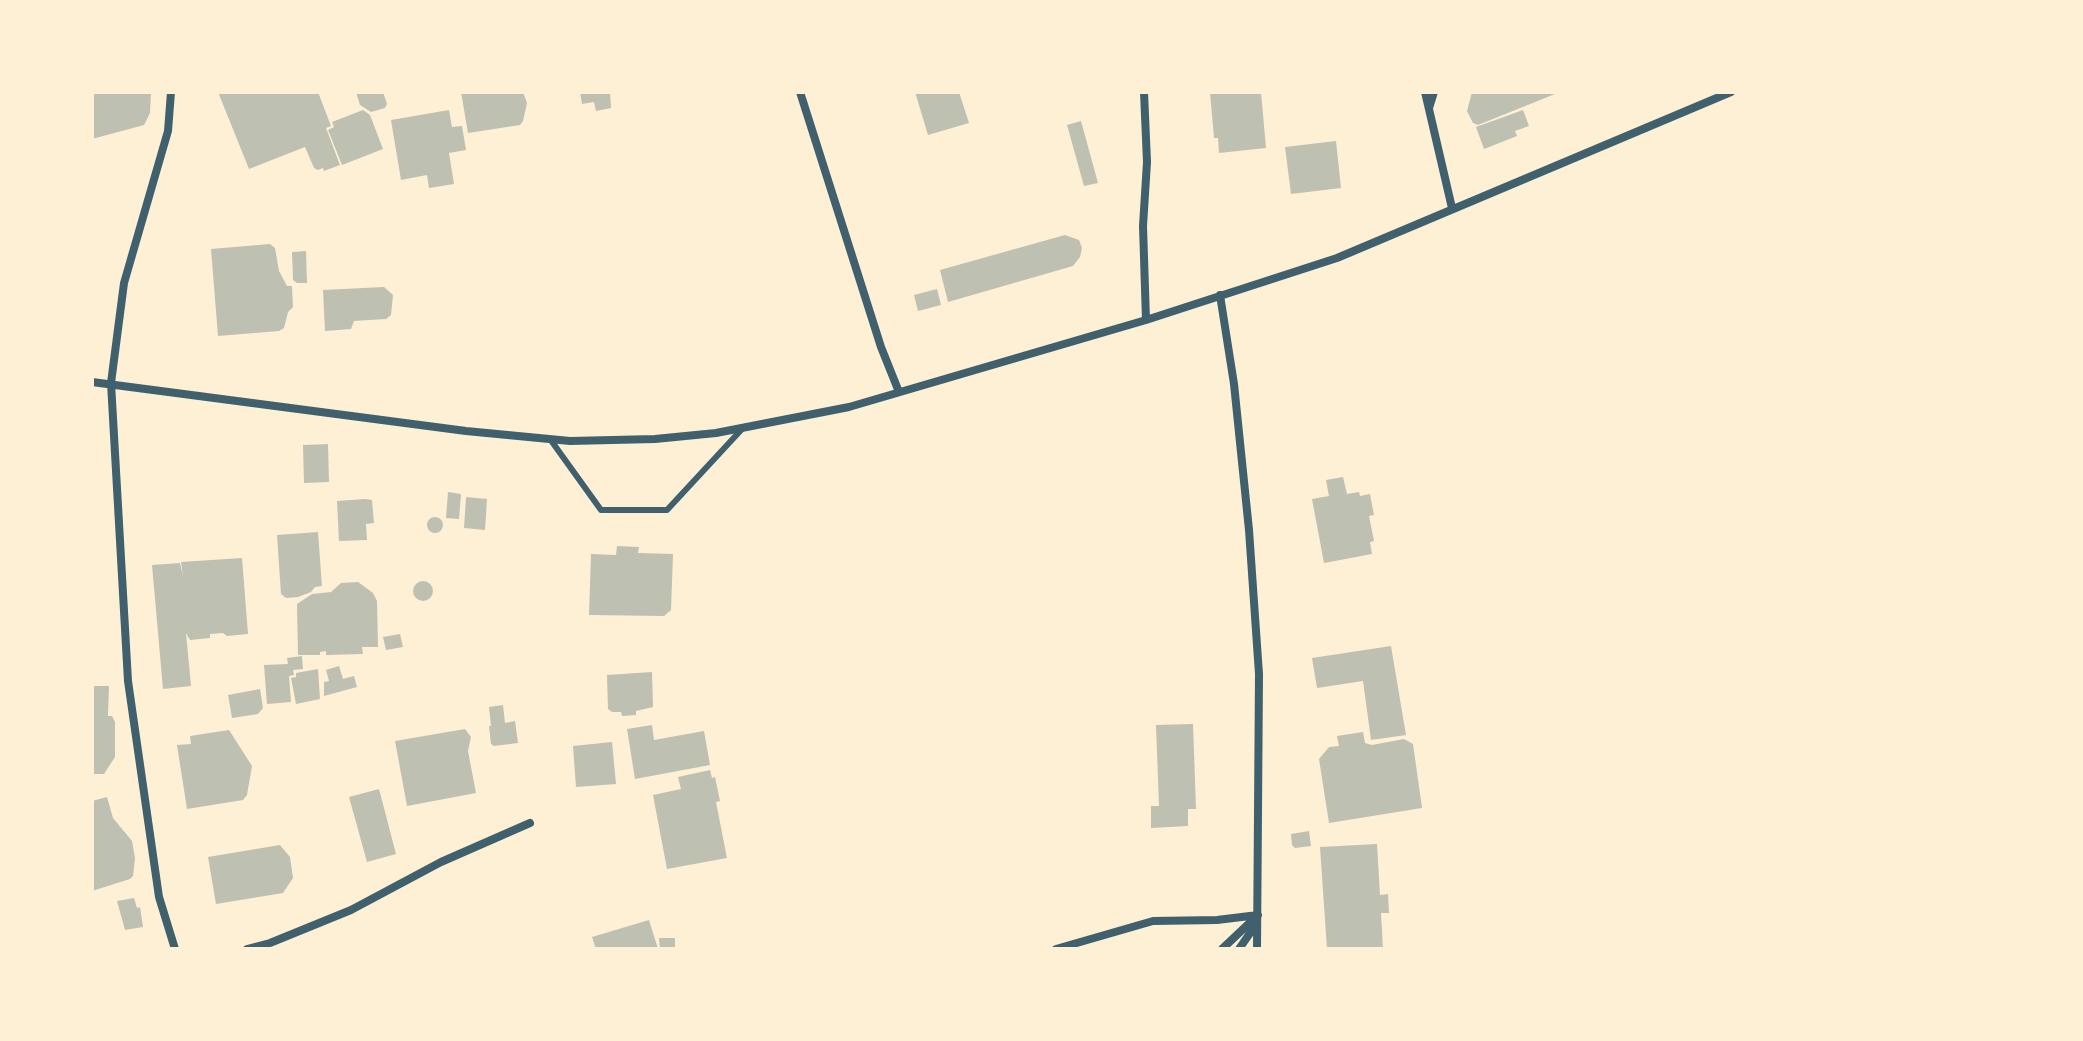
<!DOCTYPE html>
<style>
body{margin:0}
#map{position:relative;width:2083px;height:1041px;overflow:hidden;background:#fdf0d5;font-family:Ubuntu,sans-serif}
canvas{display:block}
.frame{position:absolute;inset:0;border:94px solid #fdf0d5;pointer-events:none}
</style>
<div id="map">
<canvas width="2083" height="1041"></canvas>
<div class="frame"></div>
</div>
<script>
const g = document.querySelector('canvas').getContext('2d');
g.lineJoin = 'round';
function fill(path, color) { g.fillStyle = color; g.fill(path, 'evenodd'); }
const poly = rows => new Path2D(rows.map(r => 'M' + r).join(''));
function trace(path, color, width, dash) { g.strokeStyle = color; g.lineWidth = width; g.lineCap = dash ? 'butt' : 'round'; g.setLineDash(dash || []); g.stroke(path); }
const building = poly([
 [92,92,151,92,150,113,144,125,92,139],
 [218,92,318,92,331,126,326,128,340,165,324,171,323,168,318,170,314,168,305,147,249,169],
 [356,92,383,92,387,104,385,108,371,112,360,105],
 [461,92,523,92,527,103,523,121,520,125,468,133],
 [580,92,610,92,611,108,596,111,594,102,582,104],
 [915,92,959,92,969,123,928,135],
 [1210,92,1261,92,1266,148,1219,153,1218,138,1214,138],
 [1472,92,1560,92,1478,125,1473,123,1467,111],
 [363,110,370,115,383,149,342,165,328,130,334,127,332,122],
 [449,110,452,127,462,126,466,150,449,153,454,184,429,188,427,175,401,180,391,120],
 [1523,110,1529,126,1515,131,1517,136,1484,149,1476,127],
 [1081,121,1098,183,1084,186,1067,125],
 [1336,141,1341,188,1291,194,1285,147],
 [1065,235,1079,240,1082,248,1080,257,1073,266,948,302,940,270],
 [270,244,275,248,279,271,287,286,292,286,293,307,288,312,284,328,279,331,218,336,211,249],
 [306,251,307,283,297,283,293,280,292,252],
 [384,287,393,295,391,315,386,319,354,321,351,329,325,331,323,290],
 [937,289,941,305,918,311,914,295],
 [328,444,329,482,304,483,303,445],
 [1343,477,1347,494,1359,492,1360,496,1370,494,1374,515,1369,516,1374,541,1370,542,1372,554,1324,563,1312,499,1329,496,1326,480],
 [448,492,461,494,459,519,446,518],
 [466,497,487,499,485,530,464,528],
 [365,499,372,500,374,523,366,524,367,540,339,541,337,501],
 '427 525a8 8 0 1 1 16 0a8 8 0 1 1-16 0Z',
 [318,532,322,586,315,587,311,592,298,597,286,598,281,594,277,535],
 [617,546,639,547,638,553,673,554,671,610,664,616,589,615,591,554,616,555],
 [242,558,248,634,227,636,223,633,210,634,210,638,190,640,186,633,191,686,163,689,152,565,180,563,183,576,181,562],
 '413 591a10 10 0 1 1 20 0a10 10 0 1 1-20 0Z',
 [358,582,373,593,377,601,378,647,362,647,363,654,326,655,326,651,320,652,320,655,298,655,297,604,312,594,331,592,341,583],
 [400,634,403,647,386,650,383,637],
 [1391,646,1406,735,1371,740,1363,681,1317,688,1312,658],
 [302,656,303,669,293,670,294,675,289,676,291,702,267,704,264,665,288,664,287,658],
 [339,666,343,679,354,676,357,687,324,696,324,682,329,681,326,670],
 [318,669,320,699,296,704,291,678,296,677,296,673],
 [652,672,653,707,636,711,636,715,622,716,621,712,612,712,608,709,607,675],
 [92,686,109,686,108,716,112,716,115,722,115,757,104,774,92,774],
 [260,689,263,708,258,714,232,718,228,695],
 [503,705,505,723,515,721,518,743,494,746,491,744,489,726,491,726,489,707],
 [1193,724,1196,809,1188,809,1188,826,1151,828,1151,806,1159,806,1156,725],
 [652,725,654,740,704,731,710,765,635,779,627,729],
 [465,729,471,737,468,751,476,793,407,806,395,741],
 [229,730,252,766,247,795,243,800,187,809,177,745,191,744,190,736],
 [1363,732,1365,743,1372,745,1404,739,1413,744,1422,808,1329,823,1319,759,1329,747,1339,746,1337,736],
 [612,742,616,784,576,787,573,746],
 [710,770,712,778,715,777,720,801,716,802,727,858,667,869,653,795,681,789,678,777],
 [379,789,396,854,367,862,349,797],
 [107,797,113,818,132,841,135,858,133,876,130,879,92,891,92,801],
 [1309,831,1311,846,1295,848,1292,845,1291,834],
 [1377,844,1380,895,1388,894,1389,913,1381,913,1383,949,1327,949,1320,847],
 [280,845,290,857,293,878,283,893,216,904,208,857],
 [134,898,137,908,140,907,143,927,125,930,117,901],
 [649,920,658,949,596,949,592,937],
 [659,938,675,938,675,949,660,949]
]);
const service = poly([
 [550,439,601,510,667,510,742,429]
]);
const minor = poly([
 [171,92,168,131,124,283,111,383,128,681,159,897,175,949],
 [800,92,881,347,899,392],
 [1144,92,1147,162,1143,226,1146,320],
 [1425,92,1452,208],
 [1429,108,1434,92],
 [1220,295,1234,384,1249,530,1259,674,1257,949],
 [92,382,466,431,570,441,655,439,716,433,849,407,1146,320,1337,258,1731,92],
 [247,949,270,943,351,910,441,862,530,823],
 [1056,949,1153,921,1217,920,1258,915],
 [1222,949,1257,916],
 [1239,949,1257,923]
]);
fill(building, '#bec0b2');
trace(service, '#3f606c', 6);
trace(minor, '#3f606c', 8);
</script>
